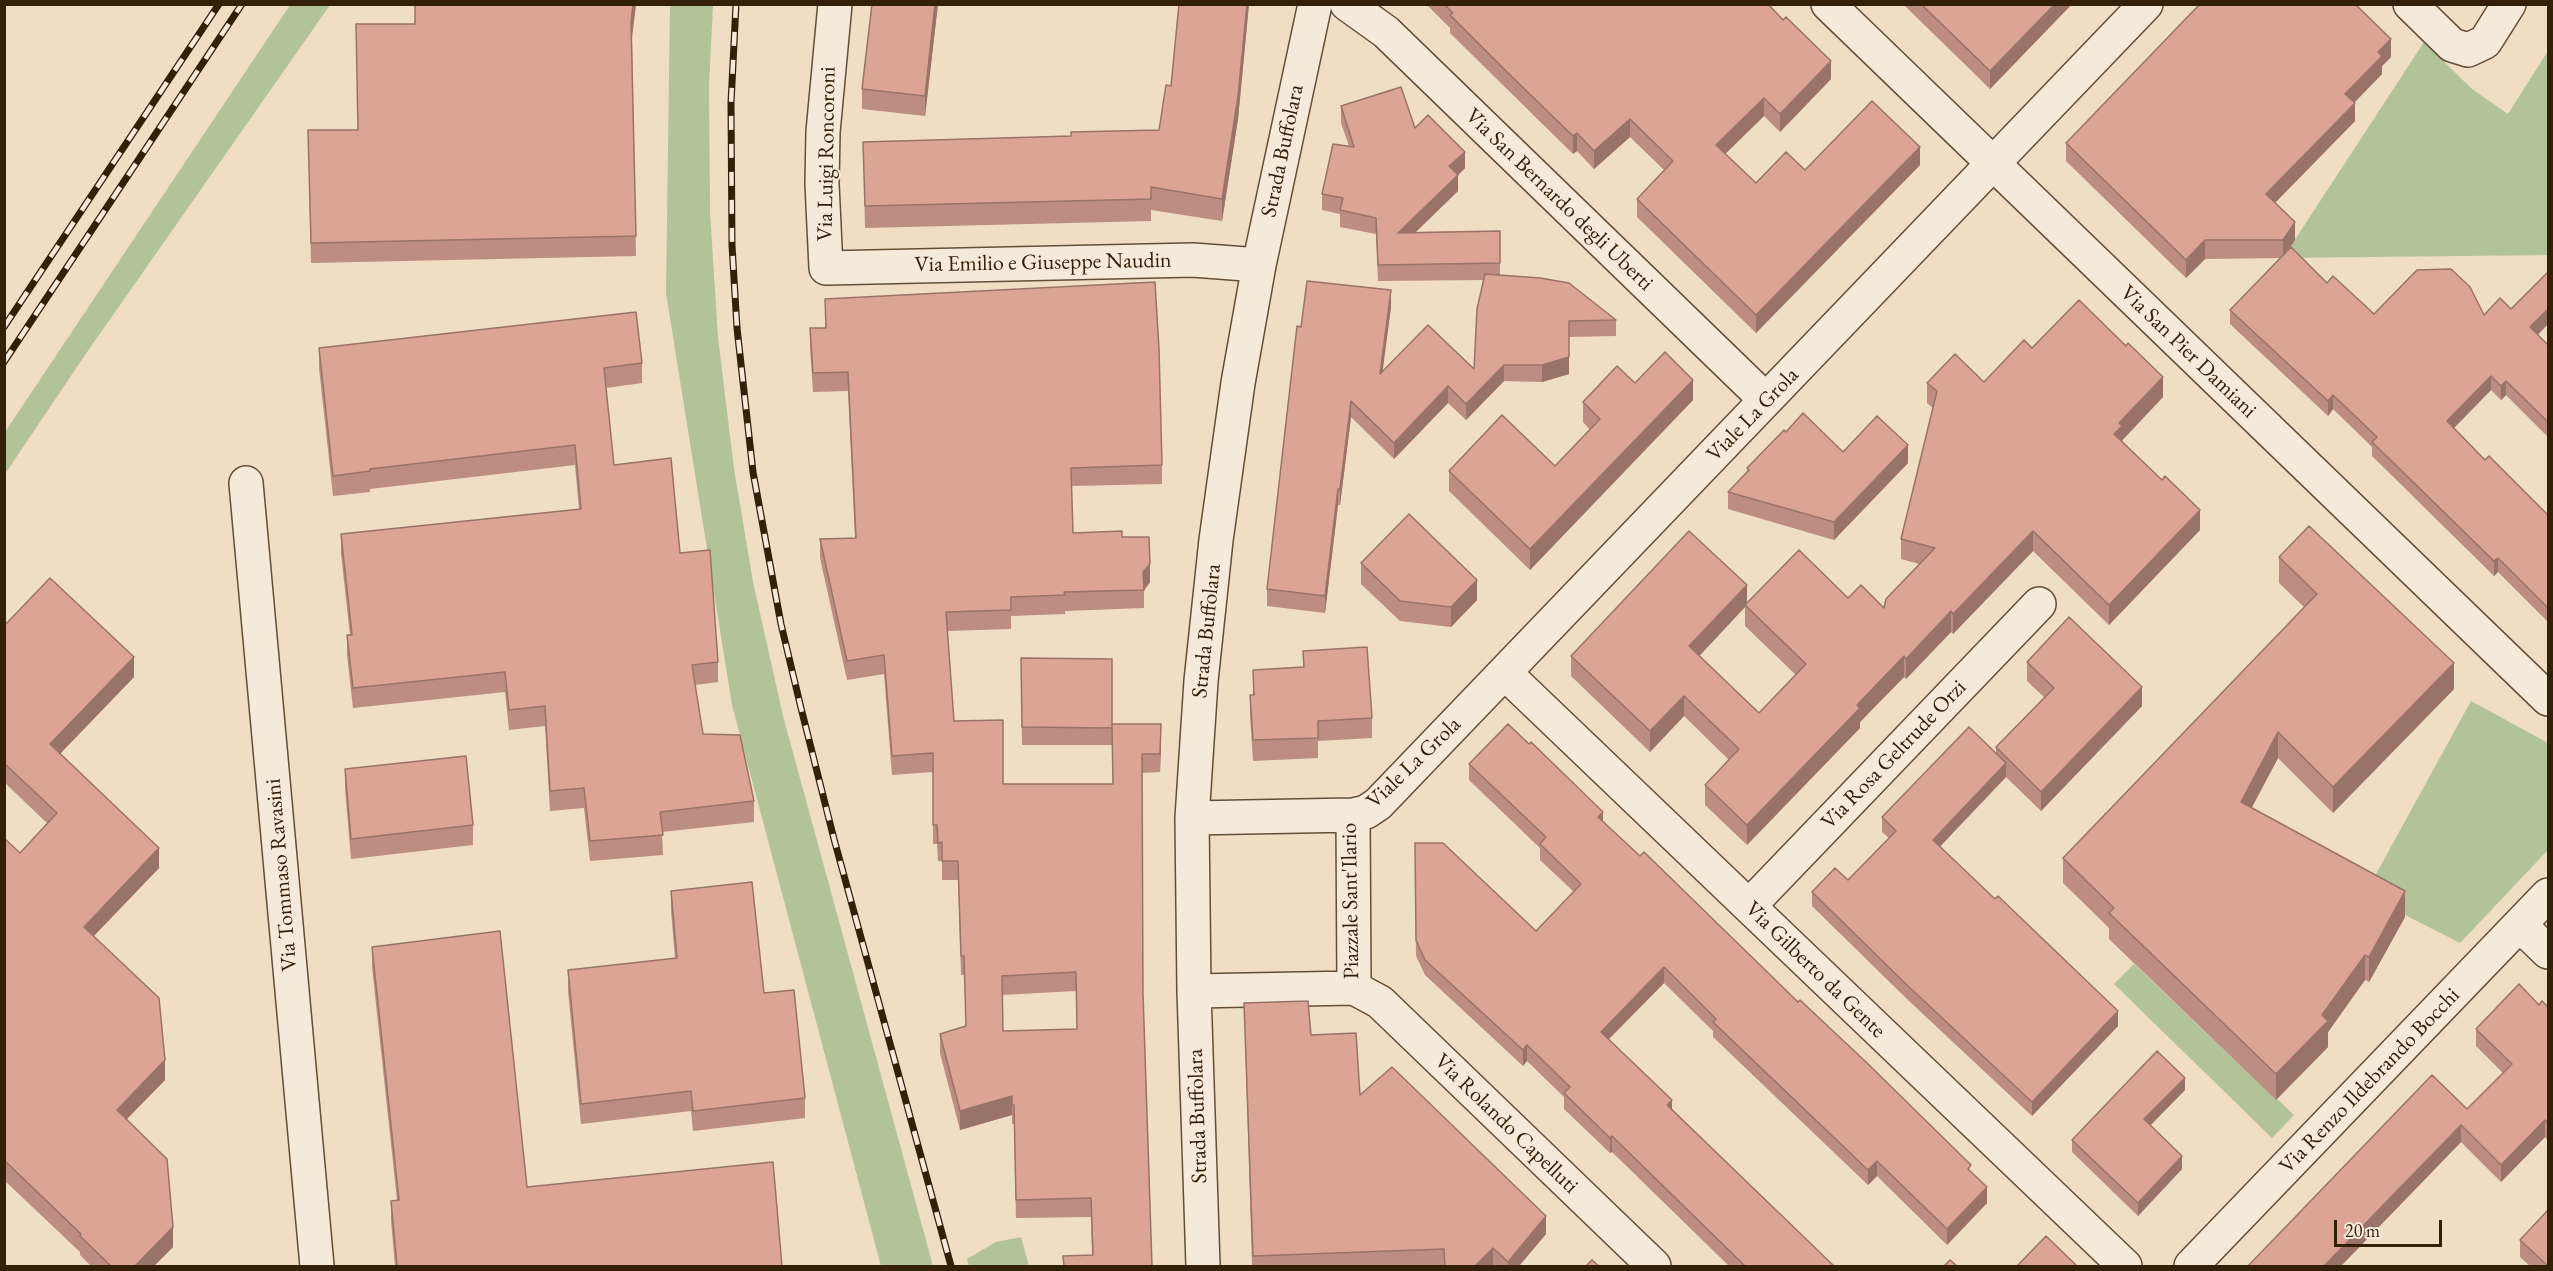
<!DOCTYPE html>
<style>
body{margin:0}
#map{position:relative;width:2553px;height:1271px;overflow:hidden;background:#efddc4;font-family:"EB Garamond",serif}
canvas{display:block}
.frame{position:absolute;inset:0;border:6px solid #342008;pointer-events:none}
.scale{position:absolute;left:2334px;top:1220px;width:108px;height:27px;box-sizing:border-box;border:3px solid #342008;border-top:0;padding-left:8px;font-size:18px;line-height:21px;white-space:nowrap;color:#342008;-webkit-text-stroke:4px #f5e9d9;paint-order:stroke}
</style>
<div id="map">
<canvas width="2553" height="1271"></canvas>
<div class="frame"></div>
<div class="scale">20 m</div>
</div>
<script>
const g = document.querySelector('canvas').getContext('2d');
g.lineJoin = 'round';
function fill(path, color) { g.fillStyle = color; g.fill(path, 'evenodd'); }
const poly = rows => new Path2D(rows.map(r => 'M' + r).join(''));
function trace(path, color, width, dash) { g.strokeStyle = color; g.lineWidth = width; g.lineCap = dash ? 'butt' : 'round'; g.setLineDash(dash || []); g.stroke(path); }
function write(font, color, halo, rows, align = 'center') {
  g.font = font + ' "EB Garamond",serif'; g.lineWidth = 4.5; g.setLineDash([]); g.textBaseline = 'middle'; g.strokeStyle = halo; g.fillStyle = color; for (const [text, x, y, turn = 0] of rows) {
    g.save(); g.translate(x, y); g.rotate((+turn || 0) * Math.PI / 180); g.textAlign = isNaN(turn) ? turn : align; if (halo) g.strokeText(text, 0, 0); g.fillText(text, 0, 0); g.restore();
  }
}
const green = poly([
 [290,5,330,5,85,355,5,474,5,432],
 [670,5,713,5,709,85,710,212,718,337,734,469,753,582,783,716,933,1266,881,1266,732,705,666,293],
 [2424,42,2472,89,2508,114,2548,51,2548,255,2283,258],
 [2471,701,2548,743,2548,850,2460,943,2403,914,2375,876],
 [2134,964,2276,1100,2277,1099,2294,1115,2272,1138,2114,984],
 [1021,1237,1029,1266,969,1266,967,1259,996,1242]
]);
const street = poly([
 [835,4,823,132,822,184,826,268,1193,260,1259,265],
 [1347,4,1386,32,1766,400],
 [1828,4,2548,699],
 [2410,4,2452,45,2468,50,2485,42,2509,4],
 [246,483,317,1266],
 [1505,673,2125,1266],
 [1192,818,1353,815,1366,812,1378,804,2146,4],
 [1749,906,2039,604],
 [2520,925,2548,952],
 [1354,988,1380,1002,1654,1266],
 [1194,991,1354,988,1353,815],
 [1203,1266,1194,991,1192,818,1201,681,1216,540,1238,383,1259,265,1315,4],
 [2191,1266,2548,895]
]);
const rail = poly([
 [736,4,731,103,732,245,737,328,753,472,781,624,801,708,834,839,951,1266],
 [4,327,219,4],
 [4,362,242,4]
]);
const wall = poly([
 [636,4,632,39,636,256,311,263,308,130,357,130],
 [938,4,925,116,862,109,862,89],
 [1179,4,1249,4,1238,119,1222,221,1151,210,1151,221,865,228,863,142,1071,136,1159,130,1171,86],
 [1426,4,1768,4,1831,79,1780,132,1764,116,1725,154,1756,183,1805,170,1920,165,1756,333,1637,217,1637,199,1664,170,1630,137,1594,169,1577,151,1573,154,1450,33,1450,28],
 [1903,4,2072,4,1990,89],
 [2391,57,2382,66,2382,74,2354,103,2355,121,2275,203,2295,240,2289,249,2327,283,2374,314,2484,315,2511,309,2548,272,2548,324,2538,335,2548,345,2548,437,2506,395,2501,400,2491,390,2454,428,2485,460,2548,515,2548,622,2498,572,2494,576,2372,456,2372,447,2333,409,2328,416,2230,324,2230,310,2280,258,2205,259,2186,278,2066,161,2066,143],
 [1341,106,1415,128,1465,168,1458,175,1458,191,1416,232,1500,231,1500,275,1616,320,1616,336,1569,337,1569,374,1542,382,1504,381,1466,420,1448,403,1394,459,1351,417,1340,505,1338,505,1325,613,1267,606,1267,589,1301,327,1391,307,1382,372,1474,369,1483,280,1378,281,1376,234,1340,227,1340,214,1322,210,1322,194,1349,146,1341,123],
 [825,299,1162,465,1162,484,1071,486,1073,533,1122,537,1150,582,1144,591,1144,608,1065,611,1065,614,1011,616,1011,629,947,631,954,721,1003,784,1113,784,1112,745,1022,745,1021,658,1112,724,1161,743,1160,772,1142,773,1143,993,1152,1266,1092,1255,1091,1217,1016,1218,1014,1124,1012,1124,1012,1115,960,1130,940,1053,940,1034,966,1026,964,975,961,975,958,880,942,880,942,861,938,861,937,844,933,844,933,772,892,775,884,674,847,680,820,558,820,539,855,538,848,391,813,392,810,347,810,328,825,328],
 [1076,991,1077,1029,1003,1031,1002,995],
 [319,348,642,363,642,383,606,388,614,465,680,553,718,662,718,682,695,685,703,734,754,801,754,822,662,832,663,855,590,861,584,808,550,811,545,726,509,730,505,692,353,708,347,655,347,635,350,635,341,554,341,534,579,509,575,465,370,489,370,492,333,496,319,368],
 [2032,348,2163,397,2122,441,2200,530,2109,625,2033,551,1953,634,1951,632,1906,679,1904,677,1860,722,1860,728,1747,845,1705,805,1705,785,1729,760,1684,716,1650,752,1571,676,1571,656,1747,604,1848,598,1884,608,1919,564,1901,559,1901,539,1933,408,1927,403,1927,383,1984,382],
 [1745,607,1745,626,1796,675,1759,713,1699,656],
 [1635,383,1693,400,1530,570,1449,491,1449,471,1555,466,1590,430,1583,422,1583,402],
 [1786,432,1843,452,1908,463,1834,540,1728,509,1728,492,1747,471,1747,468],
 [2279,557,2454,689,2333,813,2278,758,2251,808,2405,917,2369,982,2365,980,2328,1032,2328,1047,2276,1100,2109,939,2109,928,2063,883,2063,858,2304,607,2279,583],
 [1361,563,1477,600,1451,627,1400,621,1361,584],
 [4,626,134,677,60,754,159,868,94,936,165,1080,127,1119,173,1247,154,1266,91,1266,80,1255,80,1252,4,1180,4,838,20,853,48,824,4,782],
 [1303,651,1372,718,1372,738,1318,741,1318,758,1253,761,1250,715,1250,695,1253,695,1253,670,1303,667],
 [2027,662,2142,706,2041,811,2006,777,1940,846,2118,1026,2032,1116,1908,1000,1812,906,1812,892,1848,880,1889,838,1882,832,1882,817,1996,753,1996,747,2044,697,2027,681],
 [1469,764,1603,821,1971,1172,1987,1203,1947,1245,1877,1176,1868,1185,1713,1037,1713,1031,1664,983,1609,1039,1672,1109,1834,1266,1729,1266,1612,1152,1610,1153,1564,1109,1564,1097,1527,1061,1523,1066,1425,975,1416,956,1415,843,1536,931,1574,892,1540,860,1540,848,1469,780],
 [345,769,473,825,473,845,351,859,345,789],
 [671,891,764,993,805,1098,805,1118,693,1131,691,1111,581,1124,568,991,568,970,675,958,671,911],
 [372,947,527,1187,782,1266,395,1266,391,1221,391,1201,397,1200,372,967],
 [1244,1003,1311,1035,1360,1095,1546,1234,1519,1266,1252,1266],
 [2539,1005,2548,1007,2548,1141,2545,1137,2501,1182,2461,1142,2341,1266,2467,1109,2503,1073,2476,1046,2476,1029],
 [2185,1090,2150,1125,2182,1169,2138,1216,2072,1152,2072,1140],
 [2520,1240,2548,1266,2530,1266,2520,1257]
]);
const shadedWall = poly([
 [633,4,636,4,631,43,631,23],
 [935,4,938,4,925,116,925,96],
 [1247,4,1249,4,1238,119,1222,221,1222,199],
 [2055,4,2072,4,1990,89,1990,71],
 [2391,39,2391,57,2382,66,2382,74,2345,112,2345,94,2378,52],
 [1831,61,1831,79,1780,132,1780,114],
 [1764,98,1764,116,1716,163,1716,145],
 [2355,103,2355,121,2266,212,2266,194],
 [1630,119,1630,137,1594,169,1594,151],
 [1577,133,1577,151,1573,154,1573,136],
 [1920,147,1920,165,1756,333,1756,315],
 [1465,152,1465,168,1458,175,1458,191,1398,249,1398,233,1449,166],
 [2295,222,2295,240,2283,258,2283,240],
 [2205,240,2205,259,2186,278,2186,260],
 [1391,290,1391,307,1380,391,1380,374],
 [2548,309,2548,324,2530,342,2530,327],
 [1569,357,1569,374,1542,382,1542,365],
 [1504,365,1504,381,1466,420,1466,404],
 [2491,376,2491,390,2447,435,2447,421],
 [2163,377,2163,397,2122,440,2122,447,2114,434,2119,423],
 [1693,380,1693,400,1530,570,1530,549],
 [2506,381,2506,395,2501,400,2501,386],
 [1448,386,1448,403,1394,459,1394,443],
 [2333,395,2333,409,2328,416,2328,401],
 [1351,401,1351,417,1340,505,1340,489],
 [1908,445,1908,463,1834,540,1834,522],
 [1338,489,1338,505,1325,613,1325,596],
 [2200,510,2200,530,2109,625,2109,605],
 [2033,531,2033,551,1953,634,1953,614],
 [2498,558,2498,572,2494,576,2494,561],
 [1150,564,1150,582,1143,591,1143,572],
 [1477,580,1477,600,1451,627,1451,607],
 [1747,585,1747,606,1745,605,1745,607,1689,667,1689,646],
 [1951,611,1951,632,1906,679,1906,659],
 [1904,656,1904,677,1860,722,1860,728,1747,845,1747,825,1857,705],
 [134,657,134,677,50,764,50,744],
 [2454,663,2454,689,2333,813,2333,787],
 [2142,687,2142,706,2041,811,2041,792],
 [1684,696,1684,716,1650,752,1650,731],
 [1161,724,1161,743,1160,772,1160,754],
 [2278,732,2278,758,2241,828,2241,802],
 [2006,763,2006,777,1933,854,1933,840],
 [1603,812,1603,828,1598,817],
 [159,848,159,868,84,946,84,927],
 [2405,891,2405,917,2369,982,2369,957],
 [2365,955,2365,980,2328,1032,2328,1047,2276,1100,2276,1074,2322,1015],
 [1664,967,1664,983,1601,1047,1601,1032],
 [2118,1011,2118,1026,2032,1116,2032,1102],
 [1527,1045,1527,1061,1523,1066,1523,1050],
 [165,1060,165,1080,117,1129,117,1110],
 [2185,1078,2185,1090,2144,1132,2144,1119],
 [1012,1096,1012,1115,960,1130,960,1111],
 [1672,1100,1672,1116,1667,1105],
 [2545,1120,2545,1137,2501,1182,2501,1165],
 [2461,1125,2461,1142,2341,1266,2324,1266],
 [1612,1136,1612,1152,1610,1153,1610,1138],
 [2182,1156,2182,1169,2138,1216,2138,1203],
 [1877,1161,1877,1176,1868,1185,1868,1170],
 [1987,1187,1987,1203,1947,1245,1947,1229],
 [1546,1216,1546,1234,1519,1266,1508,1266,1508,1262],
 [173,1227,173,1247,154,1266,135,1266],
 [1493,1248,1493,1266,1475,1266]
]);
const building = poly([
 [415,4,633,4,631,23,636,236,311,243,308,130,358,130,356,24,415,24,415,4],
 [872,4,935,4,925,96,862,89,872,4],
 [1179,4,1247,4,1238,96,1222,199,1151,187,1151,199,865,206,863,142,1071,136,1071,132,1159,130,1166,85,1171,86,1179,4],
 [1444,4,1768,4,1783,20,1786,17,1831,61,1780,114,1764,98,1716,145,1756,183,1786,152,1805,170,1872,101,1920,147,1756,315,1637,199,1673,161,1630,119,1594,151,1577,133,1573,136,1508,73,1450,15,1453,13,1444,4],
 [1921,4,2055,4,1990,71,1921,4],
 [2200,4,2355,4,2391,39,2378,52,2382,56,2345,94,2355,103,2266,194,2295,222,2283,240,2205,240,2186,260,2066,143,2200,4],
 [1401,87,1415,128,1428,115,1465,152,1449,166,1458,175,1398,233,1500,231,1500,263,1378,265,1376,218,1340,210,1343,198,1322,194,1333,144,1354,147,1341,106,1401,87],
 [2291,247,2327,283,2333,276,2374,314,2417,270,2451,269,2470,287,2484,315,2500,298,2511,309,2548,272,2548,309,2530,327,2548,345,2548,422,2506,381,2501,386,2491,376,2447,421,2485,460,2489,456,2548,515,2548,608,2498,558,2494,561,2372,442,2377,437,2333,395,2328,401,2230,310,2291,247],
 [1485,274,1540,278,1569,283,1616,320,1569,321,1569,357,1542,365,1504,365,1466,404,1448,386,1394,443,1351,401,1340,489,1338,489,1325,596,1267,589,1297,326,1301,327,1307,281,1391,290,1380,374,1428,325,1474,369,1477,309,1485,274],
 [1155,282,1159,349,1162,465,1071,468,1073,533,1122,531,1122,537,1149,537,1150,564,1143,572,1144,590,1064,592,1065,595,1011,597,1011,610,946,612,954,721,1003,720,1003,784,1113,784,1112,724,1161,724,1160,754,1142,754,1143,993,1152,1266,1064,1266,1063,1256,1093,1255,1091,1198,1016,1200,1014,1105,1012,1105,1012,1096,960,1111,940,1034,966,1026,964,956,961,956,958,861,942,861,942,842,938,843,937,825,933,825,933,753,892,756,884,655,847,661,820,539,856,538,848,372,813,373,810,328,826,328,825,299,1155,282],
 [1076,972,1077,1029,1003,1031,1002,976,1076,972],
 [2079,300,2126,346,2128,343,2163,377,2119,423,2122,426,2114,434,2162,480,2165,476,2200,510,2109,605,2033,531,1953,614,1951,611,1906,659,1904,656,1857,705,1860,708,1747,825,1705,785,1739,749,1684,696,1650,731,1571,656,1689,531,1747,585,1689,646,1759,713,1806,664,1745,605,1799,550,1848,598,1861,585,1884,608,1886,599,1935,548,1901,539,1937,391,1927,383,1955,354,1984,382,2024,340,2032,348,2079,300],
 [636,312,642,363,604,368,614,465,671,458,680,553,710,550,718,662,692,665,703,734,740,735,754,801,660,812,663,835,590,841,584,788,550,791,545,706,509,710,505,672,353,688,347,635,352,635,341,534,581,509,575,445,370,469,370,471,333,476,319,348,636,312],
 [1665,352,1693,380,1530,549,1449,471,1502,415,1555,466,1600,419,1583,402,1617,366,1635,383,1665,352],
 [1803,413,1843,452,1877,416,1908,445,1834,522,1728,492,1749,470,1747,468,1784,430,1786,432,1803,413],
 [1409,514,1477,580,1451,607,1400,601,1361,563,1409,514],
 [2309,526,2454,663,2333,787,2278,732,2241,802,2405,891,2369,957,2365,955,2322,1015,2328,1021,2276,1074,2109,913,2114,908,2063,858,2317,594,2279,557,2309,526],
 [50,578,134,657,50,744,159,848,84,927,159,998,165,1060,117,1110,167,1159,173,1227,135,1266,111,1266,80,1236,81,1234,4,1160,4,838,20,853,57,813,4,763,4,626,50,578],
 [2069,617,2142,687,2041,792,1996,747,2054,688,2027,662,2069,617],
 [1367,647,1372,718,1318,721,1318,738,1253,740,1250,695,1254,695,1253,670,1304,667,1303,651,1367,647],
 [1021,658,1112,659,1112,728,1022,727,1021,658],
 [1508,724,1529,744,1531,742,1603,812,1598,817,1640,856,1644,852,1798,1002,1800,1000,1866,1062,1971,1165,1968,1169,1987,1187,1947,1229,1877,1161,1868,1170,1713,1022,1716,1019,1664,967,1601,1032,1672,1100,1667,1105,1834,1266,1745,1266,1612,1136,1610,1138,1564,1093,1570,1087,1527,1045,1523,1050,1425,960,1416,940,1415,843,1443,843,1536,931,1581,884,1540,844,1546,837,1469,764,1508,724],
 [1969,727,2006,763,1933,840,1995,899,1998,896,2118,1011,2032,1102,1908,986,1812,892,1835,868,1848,880,1896,831,1882,817,1969,727],
 [466,756,473,825,351,839,345,769,466,756],
 [752,882,764,993,794,990,805,1098,693,1111,691,1091,581,1104,568,970,677,958,671,891,752,882],
 [500,931,527,1187,773,1162,782,1266,397,1266,391,1201,399,1200,372,947,500,931],
 [2519,984,2539,1005,2542,1001,2548,1007,2548,1124,2545,1120,2501,1165,2461,1125,2324,1266,2248,1266,2432,1075,2467,1109,2512,1064,2476,1029,2519,984],
 [1308,1001,1311,1035,1356,1033,1360,1095,1392,1067,1546,1216,1508,1262,1493,1248,1475,1266,1445,1266,1444,1249,1253,1256,1244,1003,1308,1001],
 [2157,1051,2185,1078,2144,1119,2182,1156,2138,1203,2072,1140,2157,1051],
 [2548,1210,2548,1266,2520,1240,2548,1210],
 [2046,1236,2077,1266,2017,1266,2046,1236],
 [1592,1260,1599,1266,1586,1266,1592,1260],
 [1950,1260,1957,1266,1944,1266,1950,1260]
]);
const streetNames = [
 ["Strada Buffolara",1283,151,-78],
 ["Via Luigi Roncoroni",827,154,-89],
 ["Via San Bernardo degli Uberti",1559,200,44],
 ["Via Emilio e Giuseppe Naudin",1043,263,-1],
 ["Via San Pier Damiani",2188,352,44],
 ["Viale La Grola",1753,415,-46],
 ["Strada Buffolara",1207,631,-84],
 ["Via Rosa Geltrude Orzi",1894,755,-46],
 ["Viale La Grola",1414,763,-44],
 ["Via Tommaso Ravasini",282,875,-95],
 ["Piazzale Sant'Ilario",1351,901,-91],
 ["Via Gilberto da Gente",1815,970,44],
 ["Via Renzo Ildebrando Bocchi",2370,1081,-46],
 ["Strada Buffolara",1198,1116,-92],
 ["Via Rolando Capelluti",1506,1124,44]
];
fill(green, '#b2c299');
trace(street, '#634f37', 36);
trace(street, '#f5e9d9', 33);
trace(rail, '#342008', 7);
trace(rail, '#f5e9d9', 4.5, [14]);
fill(wall, '#bc8d80');
fill(shadedWall, '#997368');
fill(building, '#dba495');
trace(building, '#997368', 1.5);
write('22px', '#342008', '#f5e9d9', streetNames);
</script>
